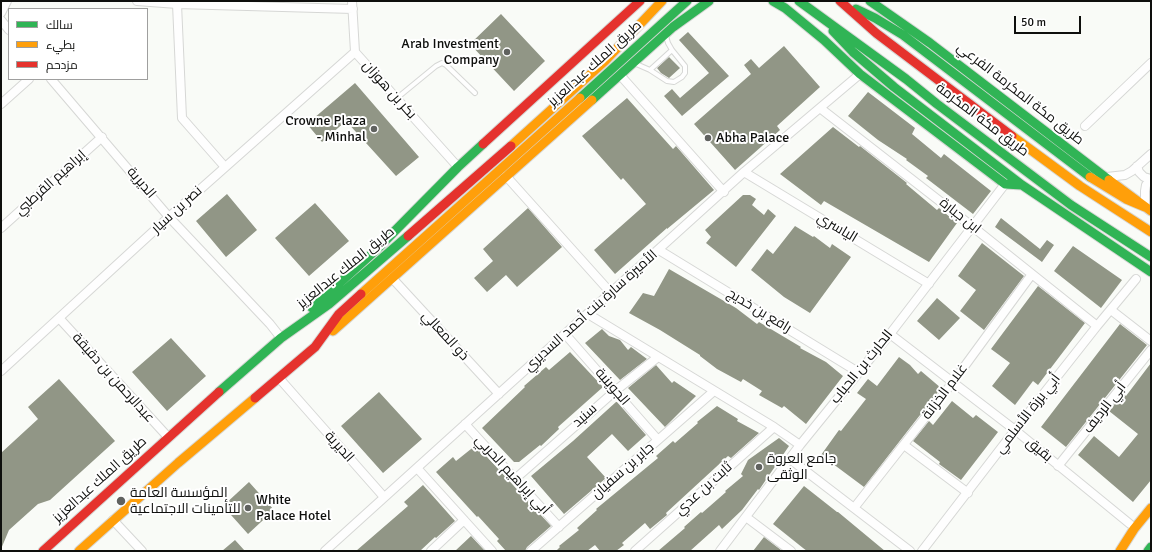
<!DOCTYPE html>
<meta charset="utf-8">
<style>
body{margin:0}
#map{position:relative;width:1152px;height:552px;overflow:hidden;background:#f9fbf7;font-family:Signika,Cairo,sans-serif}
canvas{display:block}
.frame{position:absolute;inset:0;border:2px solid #0e0f0d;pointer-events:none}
.legend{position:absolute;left:8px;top:8px;width:140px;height:72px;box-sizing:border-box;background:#fff;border:1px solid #9f9f9e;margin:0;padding:5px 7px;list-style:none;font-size:12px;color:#0e0f0d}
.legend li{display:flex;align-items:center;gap:8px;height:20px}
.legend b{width:20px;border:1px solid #9f9f9e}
.scale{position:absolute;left:1014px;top:16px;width:67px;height:18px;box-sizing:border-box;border:2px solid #0e0f0d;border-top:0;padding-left:5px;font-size:12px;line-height:14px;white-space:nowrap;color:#0e0f0d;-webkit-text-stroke:3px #fff;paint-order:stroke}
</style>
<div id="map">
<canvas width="1152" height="552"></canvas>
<div class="frame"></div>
<ul class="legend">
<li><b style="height:5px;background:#30b455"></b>سالك</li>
<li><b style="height:5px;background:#ff9f0a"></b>بطيء</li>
<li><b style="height:5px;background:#e5322d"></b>مزدحم</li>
</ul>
<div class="scale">50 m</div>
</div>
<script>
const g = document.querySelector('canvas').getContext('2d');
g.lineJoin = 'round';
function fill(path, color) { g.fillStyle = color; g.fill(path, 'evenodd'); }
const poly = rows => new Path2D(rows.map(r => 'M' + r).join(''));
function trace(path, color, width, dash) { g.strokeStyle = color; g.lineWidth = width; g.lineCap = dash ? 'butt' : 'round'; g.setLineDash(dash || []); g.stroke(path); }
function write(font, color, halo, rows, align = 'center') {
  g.font = font + ' Signika,Cairo,sans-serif'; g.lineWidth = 4; g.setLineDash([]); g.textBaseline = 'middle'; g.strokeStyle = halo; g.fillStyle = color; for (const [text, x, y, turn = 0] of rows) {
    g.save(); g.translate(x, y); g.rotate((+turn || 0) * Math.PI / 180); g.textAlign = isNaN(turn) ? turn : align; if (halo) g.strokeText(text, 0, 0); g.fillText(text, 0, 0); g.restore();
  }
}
const building = poly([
 [501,14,545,61,514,91,470,44],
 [688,32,729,76,682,116,664,96,672,89,680,98,709,73,679,40],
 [784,46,820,87,777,126,780,130,735,170,694,124,751,74,744,65,751,59,759,68],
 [669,57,680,68,669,78,661,73,657,68],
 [355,83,419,157,396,176,346,121,322,142,307,124],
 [868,92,915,128,912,134,941,158,944,154,991,191,973,214,926,178,928,176,906,160,907,159,878,140,848,116],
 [627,98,673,149,676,146,714,190,667,229,667,228,615,274,594,250,646,204,623,178,621,180,582,136],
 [833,127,859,147,860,146,907,183,906,184,937,210,939,208,957,223,929,262,824,201,821,205,780,174],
 [227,194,257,230,226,257,196,221],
 [743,195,750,195,756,199,752,205,764,215,768,209,776,216,736,267,706,243,711,237,705,230],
 [315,203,349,241,309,276,275,238],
 [528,208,562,247,517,287,506,275,487,292,474,278,493,261,483,249],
 [1001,218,1040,249,1047,240,1054,245,1042,262,995,227],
 [795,226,813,237,814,236,830,248,832,244,851,257,810,313,784,297,751,270,767,249,773,254],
 [982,243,1024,276,984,330,960,311,976,290,958,276],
 [1073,246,1122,280,1101,308,1054,271],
 [669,269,736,308,757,324,759,322,801,347,800,348,826,362,843,376,806,424,784,406,782,408,759,395,762,391,743,379,741,382,717,369,700,356,700,355,660,330,629,313,643,293,654,296],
 [1038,286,1085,323,1038,385,1033,381,1015,405,992,386,1010,363,991,349],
 [937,298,960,318,939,340,917,321],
 [1120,324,1147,345,1066,447,1041,427],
 [602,329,609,336,620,340,628,350,631,347,647,359,620,380,585,343],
 [171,338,206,376,167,411,132,372],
 [570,352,603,387,558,427,559,429,541,446,540,445,519,462,514,462,482,428,525,387,524,386,546,367,549,370],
 [899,357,910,365,918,374,921,371,941,388,864,487,821,455,839,430,841,431,866,399,857,393,868,379,877,386],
 [1151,363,1151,480,1133,502,1078,455,1094,436,1119,457,1138,434,1109,411,1123,394,1126,396],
 [656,365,672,383,674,381,696,396,665,427,628,388],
 [59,379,115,441,50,500,38,504,9,530,1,549,1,453,38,419,28,407],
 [379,392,422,439,383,473,341,426],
 [952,401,973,418,976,415,998,432,961,480,939,464,940,462,913,441,929,421,933,425],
 [616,402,617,402,646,435,628,451,612,434,587,457,606,478,564,514,531,476,573,441],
 [717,406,738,419,737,421,759,433,731,458,728,456,666,513,667,515,650,529,645,523,622,543,624,545,616,551,600,551,595,545,587,551,556,551,560,547,559,546,579,530,577,528,597,510,596,509,658,458,656,456,673,441,675,443,698,423,697,422],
 [779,438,789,446,759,490,758,489,742,510,722,529,719,525,690,551,658,551,685,528,684,527,701,512,702,513,726,492,725,491,743,476,741,474,748,460],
 [476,445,551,526,527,547,525,551,506,551,497,541,499,539,478,516,477,517,436,472,453,457,456,461],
 [249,482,274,510,248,534,223,506],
 [423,485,455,521,436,538,435,537,420,551,356,551,408,506,404,502],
 [804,486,837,512,838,512,885,551,807,551,803,548,773,524],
 [471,536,485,551,455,551],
 [764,537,781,550,782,551,753,551],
 [235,540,245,551,222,551]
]);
const lane = poly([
 [634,63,650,70,667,81,674,82,682,77,685,73,685,66,672,50,668,43,666,36],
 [650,70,672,50],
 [397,98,436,66,442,63,446,65,475,93]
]);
const street = poly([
 [137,1,177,4,353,9],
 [352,1,355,52,458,167],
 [177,4,182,118,225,167],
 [1,13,7,1],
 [1,20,9,30],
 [620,75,724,192],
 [51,79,169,217,270,324,281,338],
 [1,104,29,79],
 [820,108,973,227,1097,326],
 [1085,126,1151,63],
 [1137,166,1139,172,1144,177,1151,179],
 [744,172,929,284],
 [506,176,611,293],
 [1107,177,1125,175,1132,171,1151,154],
 [1145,207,1145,191,1146,185,1151,179],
 [1,228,102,137],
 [659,250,858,372],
 [392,278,499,394],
 [1111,310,1151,341],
 [588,314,774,427,800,445],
 [59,318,168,437],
 [565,334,658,440],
 [890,334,1015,430,1130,524],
 [1,371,169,217,355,52],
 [279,378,384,497],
 [465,424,559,527],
 [904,445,968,493],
 [790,459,910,551],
 [1058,466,1151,350],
 [417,468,492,551],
 [515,479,615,391,658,357],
 [854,508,953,382,1032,274],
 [746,517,791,551],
 [113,520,142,551],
 [325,551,744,172,860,74],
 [431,551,464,520],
 [531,551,714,391],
 [635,551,774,427],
 [720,551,800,445,890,334,1005,184],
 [922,551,1015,430,1097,326,1136,279]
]);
const fast = poly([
 [773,1,785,8,824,40,860,74,1005,184,1022,185],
 [799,1,906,79,937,104,1071,205,1151,257],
 [870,1,930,43,1109,180],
 [856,9,875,18,903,35,1090,177],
 [833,31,853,52,894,87,1022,185,1151,272],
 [580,98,687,1],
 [592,100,673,27,709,1],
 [312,308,376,250,458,167,483,144],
 [219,392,281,338,329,304,408,236],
 [1148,551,1151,547]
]);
const slow = poly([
 [1012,136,1080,186,1151,232],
 [511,146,605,61,662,1],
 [1090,177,1126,199,1145,207],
 [1109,180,1151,211],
 [361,294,580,98],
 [333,331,592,100],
 [79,551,178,463,255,398],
 [1120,551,1134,529,1151,508]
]);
const jam = poly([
 [840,1,876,33,1012,136],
 [483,144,640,1],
 [408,236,511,146],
 [255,398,315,347,339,314,361,294],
 [43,551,219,392]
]);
const markers = [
 [507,52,4,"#60625f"],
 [374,129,4,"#60625f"],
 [708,138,4,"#60625f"],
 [759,467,4,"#60625f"],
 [121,501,5,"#60625f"],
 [248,508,4,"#60625f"]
];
const poiNames = [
 ["Arab Investment",499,44,"right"],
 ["Company",499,60,"right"],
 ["Crowne Plaza",366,121,"right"],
 ["- Minhal",366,137,"right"],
 ["Abha Palace",716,138],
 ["جامع العروة",767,459],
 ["الوثقى",767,475],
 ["المؤسسة العامة",130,493],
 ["للتأمينات الاجتماعية",130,509],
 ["White",256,500],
 ["Palace Hotel",256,516]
];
const streetNames = [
 ["طريق الملك عبدالعزيز",595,64,-42],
 ["بكر بن هوزان",389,90,48],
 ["طريق مكة المكرمة الفرعي",1020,94,38],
 ["طريق مكة المكرمة",982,120,37],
 ["إبراهيم القرطبي",51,183,-42],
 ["الديرية",141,183,49],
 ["نصر بن سيار",177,210,-42],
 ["ابن جبارة",960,216,38],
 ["الياسري",837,228,31],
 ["طريق الملك عبدالعزيز",346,268,-39],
 ["الأميرة سارة بنت أحمد السديري",591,311,-42],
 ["رافع بن خديج",759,311,31],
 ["ذو المعالي",445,336,47],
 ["الحارث بن الحباب",862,367,-51],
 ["عبدالرحمن بن دقيقة",113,378,48],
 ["الجوينبة",612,387,49],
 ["غلام الخزانة",945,392,-53],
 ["أبي الرديف",1105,408,-52],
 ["أبي برزة الأسلمي",1028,414,-52],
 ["سنيد",585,416,-42],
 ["الديرية",339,447,48],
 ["بقيق",1039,450,40],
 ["جابر بن سفيان",623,471,-41],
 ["أبي إبراهيم الحربي",512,475,47],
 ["طريق الملك عبدالعزيز",100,480,-42],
 ["ثابت بن عدي",704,489,-42]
];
fill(building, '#919686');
trace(lane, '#d6d7d5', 6);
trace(street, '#d6d7d5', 10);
trace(fast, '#d6d7d5', 11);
trace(slow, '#d6d7d5', 11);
trace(jam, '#d6d7d5', 11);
trace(lane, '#fefefe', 4);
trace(street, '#fefefe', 8);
trace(fast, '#30b455', 9);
trace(slow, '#ff9f0a', 9);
trace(jam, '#e5322d', 9);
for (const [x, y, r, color] of markers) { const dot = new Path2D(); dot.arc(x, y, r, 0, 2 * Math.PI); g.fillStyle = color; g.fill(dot); trace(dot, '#fff', 1.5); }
write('14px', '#0e0f0d', '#fff', poiNames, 'left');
write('14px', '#0e0f0d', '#fff', streetNames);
</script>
